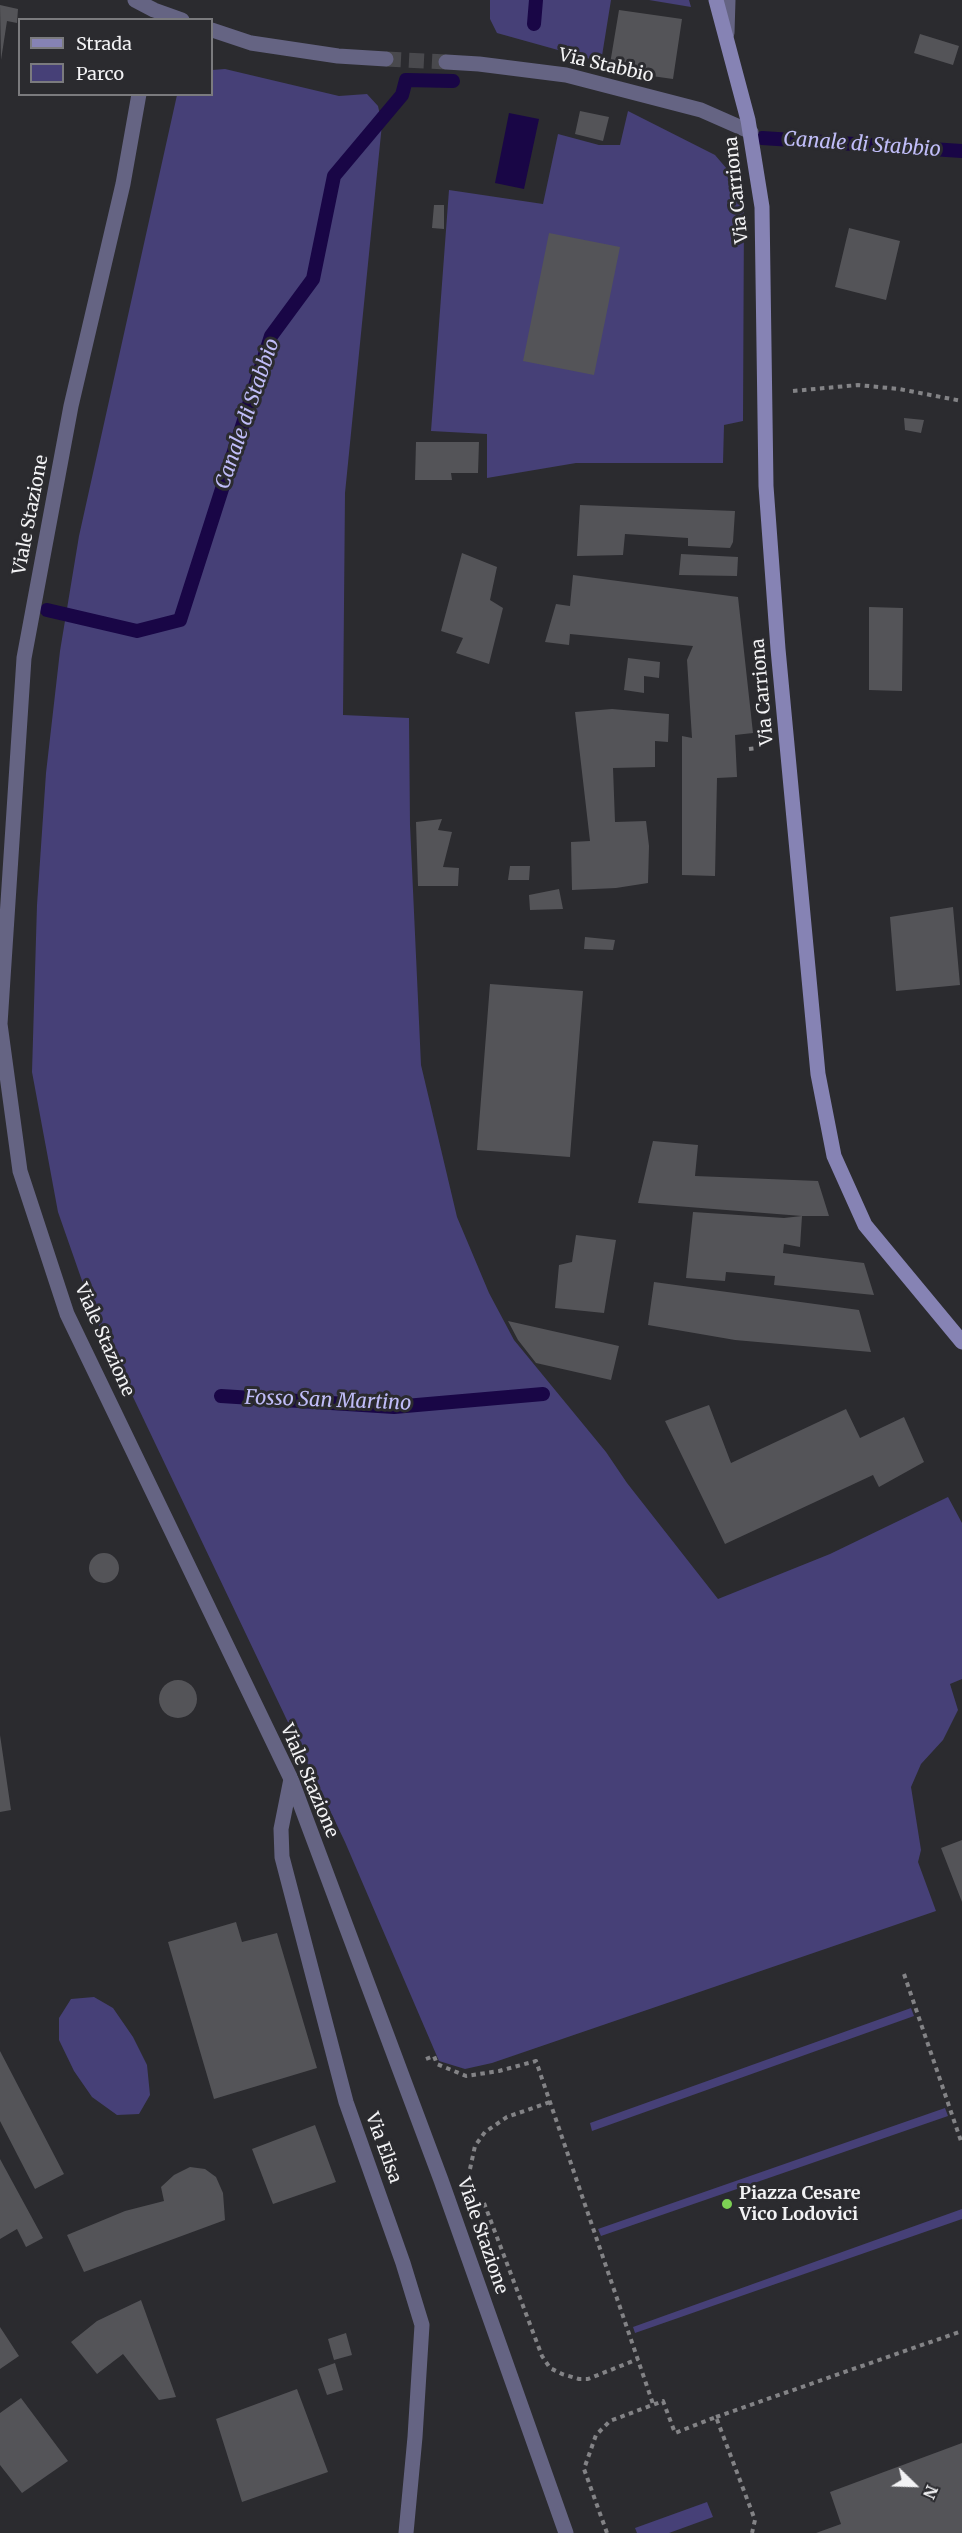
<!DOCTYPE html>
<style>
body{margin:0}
#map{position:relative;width:962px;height:2533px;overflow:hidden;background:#2b2b2f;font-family:Merriweather,serif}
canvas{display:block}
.legend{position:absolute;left:18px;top:18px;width:195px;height:78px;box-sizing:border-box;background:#2b2b2f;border:2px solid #7b7b7e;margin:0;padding:8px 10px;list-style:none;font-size:18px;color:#f2f2f4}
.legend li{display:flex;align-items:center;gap:12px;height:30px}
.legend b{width:30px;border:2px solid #7b7b7e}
.north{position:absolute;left:884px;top:2455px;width:60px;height:60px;-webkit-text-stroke:4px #2b2b2f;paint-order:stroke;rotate:113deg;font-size:16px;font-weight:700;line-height:24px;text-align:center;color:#f2f2f4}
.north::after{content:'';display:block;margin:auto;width:21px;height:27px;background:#f2f2f4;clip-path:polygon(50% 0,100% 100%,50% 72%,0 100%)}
</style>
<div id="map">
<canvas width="962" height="2533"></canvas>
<ul class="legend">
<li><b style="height:8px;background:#8683b4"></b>Strada</li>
<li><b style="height:16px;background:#464077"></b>Parco</li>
</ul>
<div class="north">N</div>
</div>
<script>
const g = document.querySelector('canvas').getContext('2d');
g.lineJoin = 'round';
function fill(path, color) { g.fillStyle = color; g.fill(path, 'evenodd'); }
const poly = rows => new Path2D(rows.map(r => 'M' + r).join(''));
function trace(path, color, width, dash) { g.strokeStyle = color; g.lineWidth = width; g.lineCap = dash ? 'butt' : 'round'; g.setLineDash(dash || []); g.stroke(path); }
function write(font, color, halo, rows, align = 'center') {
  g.font = font + ' Merriweather,serif'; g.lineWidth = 6; g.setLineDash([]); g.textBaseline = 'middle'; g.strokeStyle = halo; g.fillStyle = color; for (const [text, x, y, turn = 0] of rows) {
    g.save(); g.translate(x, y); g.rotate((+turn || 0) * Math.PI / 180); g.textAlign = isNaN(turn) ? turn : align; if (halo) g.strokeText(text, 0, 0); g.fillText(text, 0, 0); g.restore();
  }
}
const green = poly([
 [490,0,611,0,601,62,497,33,490,19],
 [649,0,689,0,691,7],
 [225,69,339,96,367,94,378,106,382,124,345,493,343,715,409,718,410,825,421,1065,457,1217,489,1293,514,1340,606,1452,627,1483,718,1599,830,1554,948,1497,962,1523,962,1679,950,1684,958,1710,943,1740,921,1764,911,1787,921,1850,918,1862,936,1911,492,2063,465,2069,439,2061,345,1842,94,1315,58,1212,32,1072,37,905,46,773,60,651,79,536,177,95,212,94,212,70],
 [628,111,715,155,733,176,744,209,743,421,724,425,723,463,576,463,487,478,487,434,431,431,449,190,543,204,558,134,599,145,620,145],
 [94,1997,113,2008,133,2037,147,2065,150,2095,139,2114,117,2115,92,2097,74,2071,59,2040,59,2018,71,1999],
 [911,2008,914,2016,592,2131,590,2123],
 [945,2108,948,2116,601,2236,598,2229],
 [962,2209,962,2219,635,2333,633,2327],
 [707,2502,713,2517,669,2533,637,2533,635,2528]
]);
const water = poly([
 [509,113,539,119,524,189,495,183]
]);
const stream = poly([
 [534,24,536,0],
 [762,138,962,151],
 [47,610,137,631,180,620,271,336,313,279,334,176,402,95,406,80,453,81],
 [221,1396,394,1407,543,1394]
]);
const building = poly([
 [0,5,18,9,17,23,7,21,1,60],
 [619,10,682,19,673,79,609,70],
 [920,34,959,46,953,65,914,53],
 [580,111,609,117,603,141,575,134],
 [434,205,444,205,444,229,432,228],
 [849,228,900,241,886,300,835,287],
 [549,233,620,247,594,375,523,361],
 [904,418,924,420,921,433,905,430],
 [416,442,479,442,478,473,451,473,452,480,415,480],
 [580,505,735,511,733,542,730,548,688,546,688,538,625,534,623,555,577,556],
 [462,553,497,567,490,600,503,608,489,664,456,653,463,638,441,631],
 [681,554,738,557,737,576,679,575],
 [573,575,738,597,753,733,735,735,737,777,717,778,715,876,682,875,682,736,692,738,687,660,693,646,570,634,569,645,545,642,556,604,570,606],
 [869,607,903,608,902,691,869,690],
 [628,658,660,662,659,678,644,676,644,693,624,690],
 [612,709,669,714,668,742,655,741,655,767,613,768,615,822,646,821,649,846,648,883,616,888,572,890,571,842,590,841,575,712],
 [442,819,438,830,452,832,443,867,459,868,458,886,418,886,416,822],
 [510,866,530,866,529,880,508,880],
 [559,889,563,909,530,910,529,895],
 [953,907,960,985,896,991,890,917],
 [585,937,615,940,613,950,584,949],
 [490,984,583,991,570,1157,477,1150],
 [653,1141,698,1145,695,1176,818,1181,829,1216,802,1216,800,1247,784,1244,783,1253,864,1263,874,1295,774,1285,775,1276,726,1272,725,1281,686,1278,693,1212,784,1218,802,1216,638,1203],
 [576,1235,616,1240,604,1313,555,1308,559,1265,572,1262],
 [654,1282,859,1310,871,1352,735,1340,648,1325],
 [508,1321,619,1346,611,1380,536,1363,518,1340],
 [709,1405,731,1463,846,1409,860,1438,904,1417,924,1462,879,1487,873,1475,725,1544,665,1421],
 '89 1568a15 15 0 1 1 30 0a15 15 0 1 1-30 0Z',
 '159 1699a19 19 0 1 1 38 0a19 19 0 1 1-38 0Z',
 [0,1735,11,1810,0,1812],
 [962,1840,962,1902,941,1848],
 [236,1922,242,1942,277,1933,317,2068,214,2099,168,1942],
 [0,2051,64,2174,35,2189,0,2121],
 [315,2125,336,2182,273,2204,252,2149],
 [0,2159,43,2238,26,2247,17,2229,0,2239],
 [190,2167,205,2169,216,2177,223,2193,225,2220,84,2272,67,2235,125,2211,164,2201,161,2187,174,2175],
 [141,2300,176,2397,159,2400,123,2354,97,2374,71,2342,97,2321],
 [0,2327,19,2356,0,2369],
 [346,2333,352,2355,334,2360,328,2339],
 [335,2363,343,2390,327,2395,318,2369],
 [297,2389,328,2472,242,2502,216,2419],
 [21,2398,68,2461,22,2493,0,2465,0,2413],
 [962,2443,962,2533,816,2533,841,2524,830,2492]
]);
const streetTunnel = poly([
 [386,59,446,62]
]);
const path = poly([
 [793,391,858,385,899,389,962,401],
 [749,749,757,748],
 [904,1974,962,2144],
 [426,2059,434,2056,437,2064,466,2076,499,2071,536,2061,653,2404],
 [470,2169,475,2146,485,2132,507,2117,550,2102],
 [484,2203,542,2356,550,2368,562,2374,579,2379,588,2379,638,2359],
 [716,2417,962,2331],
 [607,2533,584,2469,596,2435,610,2421,663,2401,675,2433,716,2417,755,2520,752,2533]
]);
const lane = poly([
 [727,33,728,0]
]);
const street = poly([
 [135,0,154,10,182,20],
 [212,30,251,43,338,56,386,59],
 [446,62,479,64,566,75,701,110,751,132],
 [139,94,123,184,71,406,24,658,0,1024,20,1171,67,1314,291,1779,441,2180,566,2533],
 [291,1779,281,1829,282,1857,346,2102,403,2263,422,2325,415,2437,406,2533]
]);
const secondary = poly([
 [716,0,748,120,762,207,766,486,778,649,818,1074,834,1156,865,1225,962,1342]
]);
const markers = [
 [727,2204,6,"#7dd154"]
];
const streetNames = [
 ["Via Stabbio",606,66,13],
 ["Via Carriona",737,190,-96],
 ["Viale Stazione",31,515,-79],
 ["Via Carriona",763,692,-95],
 ["Viale Stazione",104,1340,66],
 ["Viale Stazione",309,1781,67],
 ["Via Elisa",383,2148,70],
 ["Viale Stazione",482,2236,71]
];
const poiNames = [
 ["Piazza Cesare",739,2194],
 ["Vico Lodovici",739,2215]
];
const waterNames = [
 ["Canale di Stabbio",862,145,4],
 ["Canale di Stabbio",248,414,-71],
 ["Fosso San Martino",328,1401,2]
];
fill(green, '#464077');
fill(water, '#190646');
trace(stream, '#190646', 14);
fill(building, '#545458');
trace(streetTunnel, '#49494d', 15, [15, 8]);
trace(path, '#838386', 4, [4.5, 4.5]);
trace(lane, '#656483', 15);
trace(street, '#656483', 15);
trace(secondary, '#8683b4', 15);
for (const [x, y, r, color] of markers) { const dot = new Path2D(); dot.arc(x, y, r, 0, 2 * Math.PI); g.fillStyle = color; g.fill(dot); trace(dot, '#2b2b2f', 2); }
write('18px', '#f2f2f4', '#2b2b2f', streetNames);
write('bold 18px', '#f2f2f4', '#2b2b2f', poiNames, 'left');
write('italic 20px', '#c0bdf8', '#2b2b2f', waterNames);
</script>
